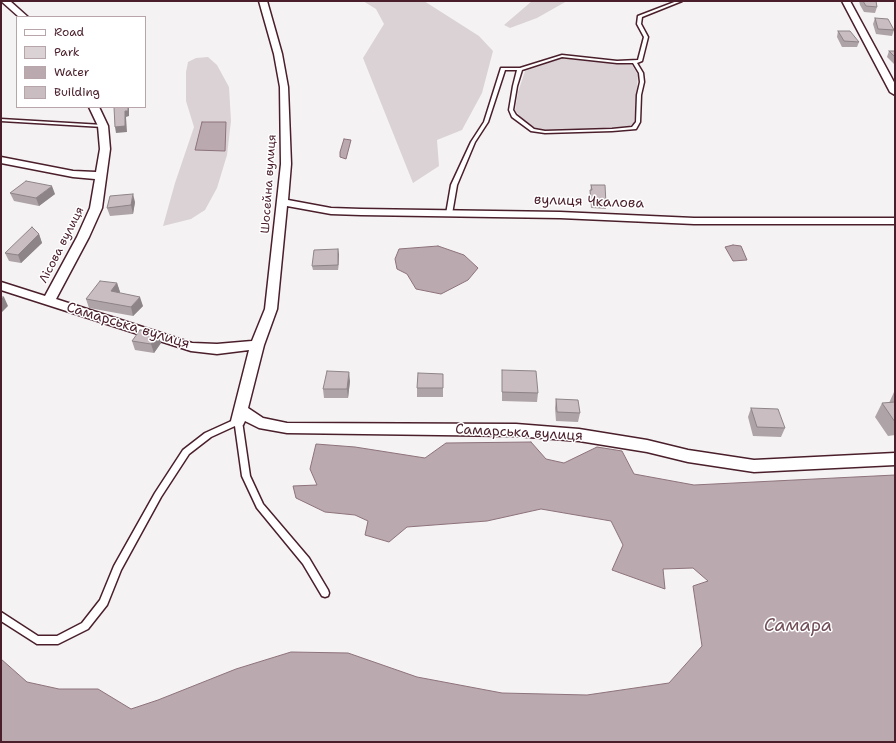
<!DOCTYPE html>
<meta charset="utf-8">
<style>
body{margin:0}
#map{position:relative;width:896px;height:743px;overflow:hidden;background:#f4f2f2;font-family:"Shantell Sans",sans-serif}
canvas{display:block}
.frame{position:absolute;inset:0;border:2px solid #4a1f2b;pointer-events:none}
.legend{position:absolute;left:16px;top:16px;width:130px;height:92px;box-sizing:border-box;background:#fff;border:1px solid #b7a5aa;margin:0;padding:5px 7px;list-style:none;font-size:12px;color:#4a1f2b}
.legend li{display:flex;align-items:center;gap:8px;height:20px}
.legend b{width:20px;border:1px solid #b7a5aa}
</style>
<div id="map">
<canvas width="896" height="743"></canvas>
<div class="frame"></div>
<ul class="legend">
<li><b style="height:5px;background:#fff"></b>Road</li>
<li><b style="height:11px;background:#dbd2d5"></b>Park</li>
<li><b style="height:11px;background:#baa9ae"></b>Water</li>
<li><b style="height:11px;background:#cabdc1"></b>Building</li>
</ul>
</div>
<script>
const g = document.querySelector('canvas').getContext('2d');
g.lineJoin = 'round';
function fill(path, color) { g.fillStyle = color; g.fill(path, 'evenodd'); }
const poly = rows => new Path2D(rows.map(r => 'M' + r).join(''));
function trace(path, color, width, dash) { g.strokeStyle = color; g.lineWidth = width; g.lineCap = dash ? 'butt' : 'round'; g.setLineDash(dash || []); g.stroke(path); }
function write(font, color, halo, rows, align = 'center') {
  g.font = font + ' "Shantell Sans",sans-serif'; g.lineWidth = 3; g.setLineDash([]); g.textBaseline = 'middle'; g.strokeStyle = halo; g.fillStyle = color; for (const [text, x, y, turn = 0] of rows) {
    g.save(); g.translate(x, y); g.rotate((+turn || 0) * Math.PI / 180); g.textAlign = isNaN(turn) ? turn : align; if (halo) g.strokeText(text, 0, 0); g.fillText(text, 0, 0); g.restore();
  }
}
const green = poly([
 [363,1,424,1,479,36,493,51,482,93,462,130,437,140,439,166,413,183,363,58,384,24,376,9],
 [532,1,567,1,537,18,510,28,504,25],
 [208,57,217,65,229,87,231,121,227,155,217,188,205,210,191,219,163,226,175,183,194,127,186,101,186,72,188,62,196,58],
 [562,58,632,65,638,75,634,123,630,126,590,130,544,130,535,128,521,118,515,110,518,92,525,71]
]);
const water = poly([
 [202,122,226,122,225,151,195,150,202,122],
 [344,139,351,140,346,159,340,157,340,152,344,139],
 [733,245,741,246,747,260,733,261,725,247,733,245],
 [438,246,464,255,478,268,468,280,441,294,416,289,407,274,397,269,395,259,399,249,438,246],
 [531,442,546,459,564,463,597,447,622,451,634,474,694,485,895,475,895,742,1,742,1,659,27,682,59,689,98,689,131,709,158,700,236,669,291,652,348,653,417,677,502,693,587,695,669,683,702,646,693,586,708,581,693,568,663,569,665,589,612,570,623,545,611,521,541,509,487,521,407,527,389,542,365,535,368,521,355,515,325,512,296,498,293,486,317,485,310,469,316,444,355,447,425,458,446,443,531,442]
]);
const service = poly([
 [677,1,682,1,642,17,641,24,648,37,642,61,637,63,643,73,644,82,641,95,640,122,636,129,612,131,545,133,531,131,512,117,509,110,513,86,517,70,505,70,488,122,475,142,457,185,452,214,451,215,447,215,446,214,451,185,471,142,484,122,501,68,520,68,562,55,617,61,638,60,644,37,637,24,638,16,677,1],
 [562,57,617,63,633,63,639,73,640,82,637,95,636,122,632,127,612,129,545,131,534,129,516,115,513,110,517,86,522,70,562,57],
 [1,119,103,125,105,126,103,127,1,121,1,119],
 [238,418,241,419,242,421,250,476,263,504,309,558,328,590,329,593,328,596,325,597,322,596,303,564,257,508,242,476,235,426,211,437,189,454,161,497,121,570,107,605,88,629,58,644,37,644,1,621,1,612,38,636,57,636,82,623,100,600,114,566,155,493,183,450,205,433,238,418]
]);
const minor = poly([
 [1,1,10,1,28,17,19,17,1,1],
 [259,1,267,1,282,54,288,87,291,164,288,200,331,208,361,209,560,212,694,218,895,218,895,224,694,224,560,218,361,215,331,214,287,206,277,309,264,345,248,408,263,418,287,423,516,424,579,429,647,440,688,450,754,460,895,453,895,465,754,472,688,462,647,452,579,441,516,436,287,433,259,428,245,421,243,425,238,426,233,425,231,421,249,350,217,354,191,351,1,290,1,282,45,296,77,237,90,208,95,179,73,177,1,163,1,157,73,171,96,172,100,149,98,126,89,107,99,107,108,126,110,149,102,208,89,237,56,299,192,343,217,344,252,341,265,309,281,164,280,87,274,54,259,1],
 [842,1,850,1,895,84,895,95,890,92,842,1]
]);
const wall = poly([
 [859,1,876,1,877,7,875,13,864,12,860,5],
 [875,18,894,30,892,36,876,34,873,24],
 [838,31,859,42,857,47,842,47,837,37],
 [889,51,895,51,895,65,887,57],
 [591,185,606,204,606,209,591,208,590,195],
 [10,193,55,194,39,206,14,201],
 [135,202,133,214,110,216,107,208],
 [39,234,42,243,21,263,9,261,5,253],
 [339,254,338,270,313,270,312,266],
 [117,283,120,292,119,293,143,306,133,316,89,308,86,299],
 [158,334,161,343,154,353,135,350,132,341],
 [502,370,538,393,537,402,502,401],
 [443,374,443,397,417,397,417,388],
 [350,381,348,398,324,398,323,389],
 [894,392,895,392,895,435,888,436,875,417,882,403,889,403],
 [556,399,580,413,578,422,556,421,555,408],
 [751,408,785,428,781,437,753,436,748,417]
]);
const shadedWall = poly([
 [128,107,129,107,129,116,126,117,127,132,116,133,115,127],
 [52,186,55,194,39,206,36,198],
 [133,194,135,202,133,214,131,205],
 [39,234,42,243,21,263,18,255],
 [338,249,339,254,338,270],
 [117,283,120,292,114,300,111,291],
 [4,297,8,306,1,313,1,300],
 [140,297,143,306,133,316,131,307],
 [158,334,161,343,154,353,151,344],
 [349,372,350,381,348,398,347,389]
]);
const building = poly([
 [863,1,876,1,877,7,866,6,863,1],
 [875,18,888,19,894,30,878,29,875,18],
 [838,31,850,31,859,42,844,41,838,31],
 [889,51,895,51,895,57,889,51],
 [114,107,128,107,128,111,125,111,125,126,115,127,114,107],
 [26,181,52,186,36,198,10,193,26,181],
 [591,185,605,185,606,204,591,204,590,190,592,190,591,185],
 [133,194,131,205,107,208,110,196,133,194],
 [32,227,39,234,18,255,5,253,32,227],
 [338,249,338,265,312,266,314,250,338,249],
 [100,281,117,283,111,291,140,297,131,307,86,299,100,281],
 [1,297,4,297,1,300,1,297],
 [140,330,150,331,158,334,151,344,132,341,140,330],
 [502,370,536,371,538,393,502,392,502,370],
 [327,371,349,372,347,389,323,389,327,371],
 [418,373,443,374,443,388,417,388,418,373],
 [556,399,578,400,580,413,557,412,556,399],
 [895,402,895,422,882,403,895,402],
 [751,408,778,409,785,428,757,427,751,408]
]);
const farStreetnames = [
 ["Шосейна вулиця",269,184,-86],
 ["Лісова вулиця",62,245,-63]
];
const streetNames = [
 ["вулиця Чкалова",589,202,2],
 ["Самарська вулиця",128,326,17],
 ["Самарська вулиця",519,433,3]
];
const nearWaternames = [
 ["Самара",798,626]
];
fill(green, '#dbd2d5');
fill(water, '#baa9ae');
trace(water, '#8d727a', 1);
trace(service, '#4a1f2b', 3);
trace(minor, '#4a1f2b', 3);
fill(service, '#fff');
fill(minor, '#fff');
fill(wall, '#aea3a6');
fill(shadedWall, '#8d8487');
fill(building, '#cabdc1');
trace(building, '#8d8487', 1);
write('12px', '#4a1f2b', '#fff', farStreetnames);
write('14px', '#4a1f2b', '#fff', streetNames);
write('italic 18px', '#714f59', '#fff', nearWaternames);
</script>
